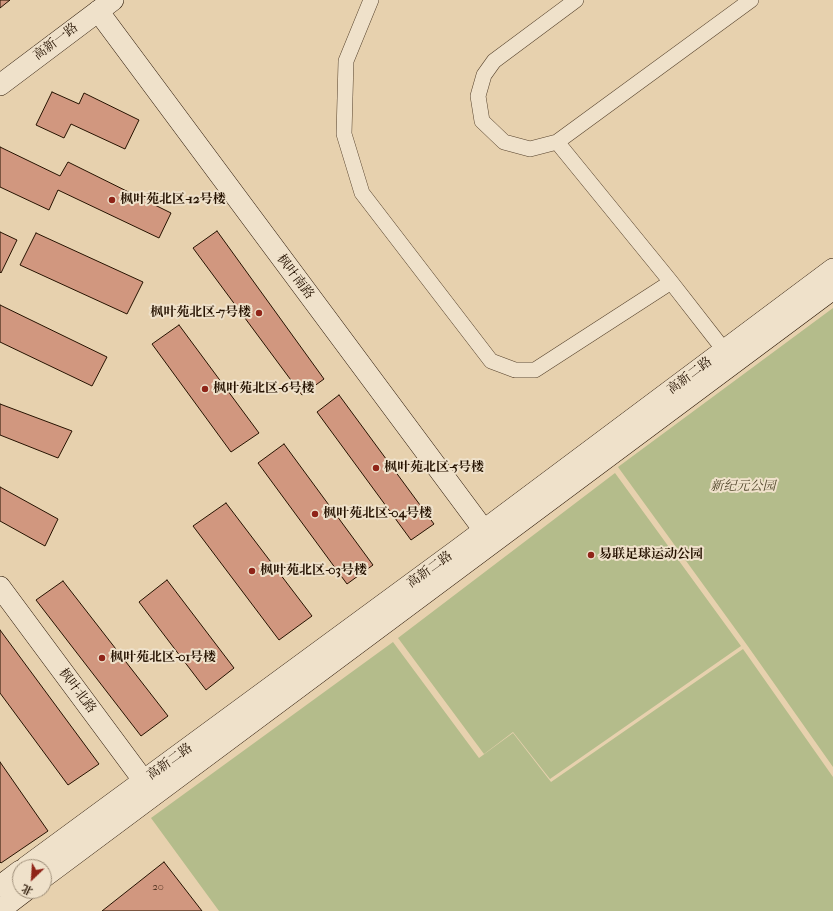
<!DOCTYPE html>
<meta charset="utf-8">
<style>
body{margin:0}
#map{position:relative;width:833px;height:911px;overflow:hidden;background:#e7d1ae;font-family:"IM FELL French Canon","Noto Serif SC",serif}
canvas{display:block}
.north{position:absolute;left:12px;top:859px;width:40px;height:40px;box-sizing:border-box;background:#efe1ca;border:1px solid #9e8e79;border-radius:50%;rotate:205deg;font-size:11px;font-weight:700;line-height:16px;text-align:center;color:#251200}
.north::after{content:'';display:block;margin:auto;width:14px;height:18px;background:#8f2418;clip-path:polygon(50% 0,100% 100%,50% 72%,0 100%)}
</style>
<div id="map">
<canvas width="833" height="911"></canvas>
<div class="north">北</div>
</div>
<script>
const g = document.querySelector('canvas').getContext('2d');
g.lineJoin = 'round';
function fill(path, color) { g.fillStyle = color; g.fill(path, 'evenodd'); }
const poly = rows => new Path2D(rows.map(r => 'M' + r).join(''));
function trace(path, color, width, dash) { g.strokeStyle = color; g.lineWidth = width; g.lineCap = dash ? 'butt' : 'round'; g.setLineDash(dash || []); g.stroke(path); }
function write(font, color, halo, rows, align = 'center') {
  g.font = font + ' "IM FELL French Canon","Noto Serif SC",serif'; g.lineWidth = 4; g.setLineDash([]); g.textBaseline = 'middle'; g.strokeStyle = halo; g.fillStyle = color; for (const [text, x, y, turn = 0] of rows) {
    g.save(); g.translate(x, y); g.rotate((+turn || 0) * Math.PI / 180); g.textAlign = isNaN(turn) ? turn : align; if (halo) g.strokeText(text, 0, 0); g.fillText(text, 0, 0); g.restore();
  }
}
const green = poly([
 [833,308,833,767,747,645,618,467],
 [615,473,741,646,550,779,513,732,484,754,398,638],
 [393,642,479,758,513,733,551,782,743,649,833,777,833,911,219,911,151,818]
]);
const building = poly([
 [0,0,10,0,0,8,0,0],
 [52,92,79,104,84,93,139,120,125,149,71,124,64,138,36,125,52,92],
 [0,147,60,176,68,162,171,213,159,238,58,190,49,210,0,187,0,147],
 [217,231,324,379,302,395,193,248,217,231],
 [0,232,17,240,1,273,0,272,0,232],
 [36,233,143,282,127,314,20,265,36,233],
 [0,305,107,357,92,386,0,342,0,305],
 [179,325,259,433,231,452,152,344,179,325],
 [339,395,434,524,411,540,317,412,339,395],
 [0,404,72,431,58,458,0,435,0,404],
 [284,444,373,565,347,584,258,463,284,444],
 [0,487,58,519,45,546,0,521,0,487],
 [226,503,312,616,279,640,193,526,226,503],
 [167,580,234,668,206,690,139,602,167,580],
 [63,581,168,716,141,736,36,600,63,581],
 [0,630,99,764,68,785,0,693,0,630],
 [0,762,48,831,1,863,0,862,0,762],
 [164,862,202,911,102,911,164,862]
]);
const street = poly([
 [371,0,346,61,344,134,362,193,491,361,515,370,535,370,671,282],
 [576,0,494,61,484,75,478,96,482,121,504,142,530,149,557,142,751,0],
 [557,142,671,282,724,350]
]);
const secondary = poly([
 [98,11,492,541],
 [0,85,113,0],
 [0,587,152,792],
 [26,867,460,548,833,269],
 [44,877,833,289],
 [0,886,20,871],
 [0,910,25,891]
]);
const markers = [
 [112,200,4,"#8f2418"],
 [259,313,4,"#8f2418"],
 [205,389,4,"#8f2418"],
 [376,468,4,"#8f2418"],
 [315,514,4,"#8f2418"],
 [591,555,4,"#8f2418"],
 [252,571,4,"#8f2418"],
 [102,658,4,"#8f2418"]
];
const numberNames = [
 ["20",158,887]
];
const streetNames = [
 ["高新一路",56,42,-37],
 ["枫叶南路",295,277,53],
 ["高新二路",690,376,-37],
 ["高新二路",430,570,-36],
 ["枫叶北路",77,691,53],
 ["高新二路",170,762,-36]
];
const poiNames = [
 ["枫叶苑北区-12号楼",120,200],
 ["枫叶苑北区-7号楼",251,313,"right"],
 ["枫叶苑北区-6号楼",213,389],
 ["枫叶苑北区-5号楼",384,468],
 ["枫叶苑北区-04号楼",323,514],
 ["易联足球运动公园",599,555],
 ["枫叶苑北区-03号楼",260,571],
 ["枫叶苑北区-01号楼",110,658]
];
const parkNames = [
 ["新纪元公园",743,487]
];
fill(green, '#b4bc8b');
fill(building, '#d1977f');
trace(building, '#251200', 1);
trace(street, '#56422c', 16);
trace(secondary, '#251200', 22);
trace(street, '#efe1ca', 15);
trace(secondary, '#efe1ca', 21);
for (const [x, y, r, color] of markers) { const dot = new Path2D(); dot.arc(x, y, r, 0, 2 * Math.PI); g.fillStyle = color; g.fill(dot); trace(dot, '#efe1ca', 1.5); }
write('11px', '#503320', null, numberNames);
write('13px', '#251200', '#efe1ca', streetNames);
write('bold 13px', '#251200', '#efe1ca', poiNames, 'left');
write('italic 13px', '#50452a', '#efe1ca', parkNames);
</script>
